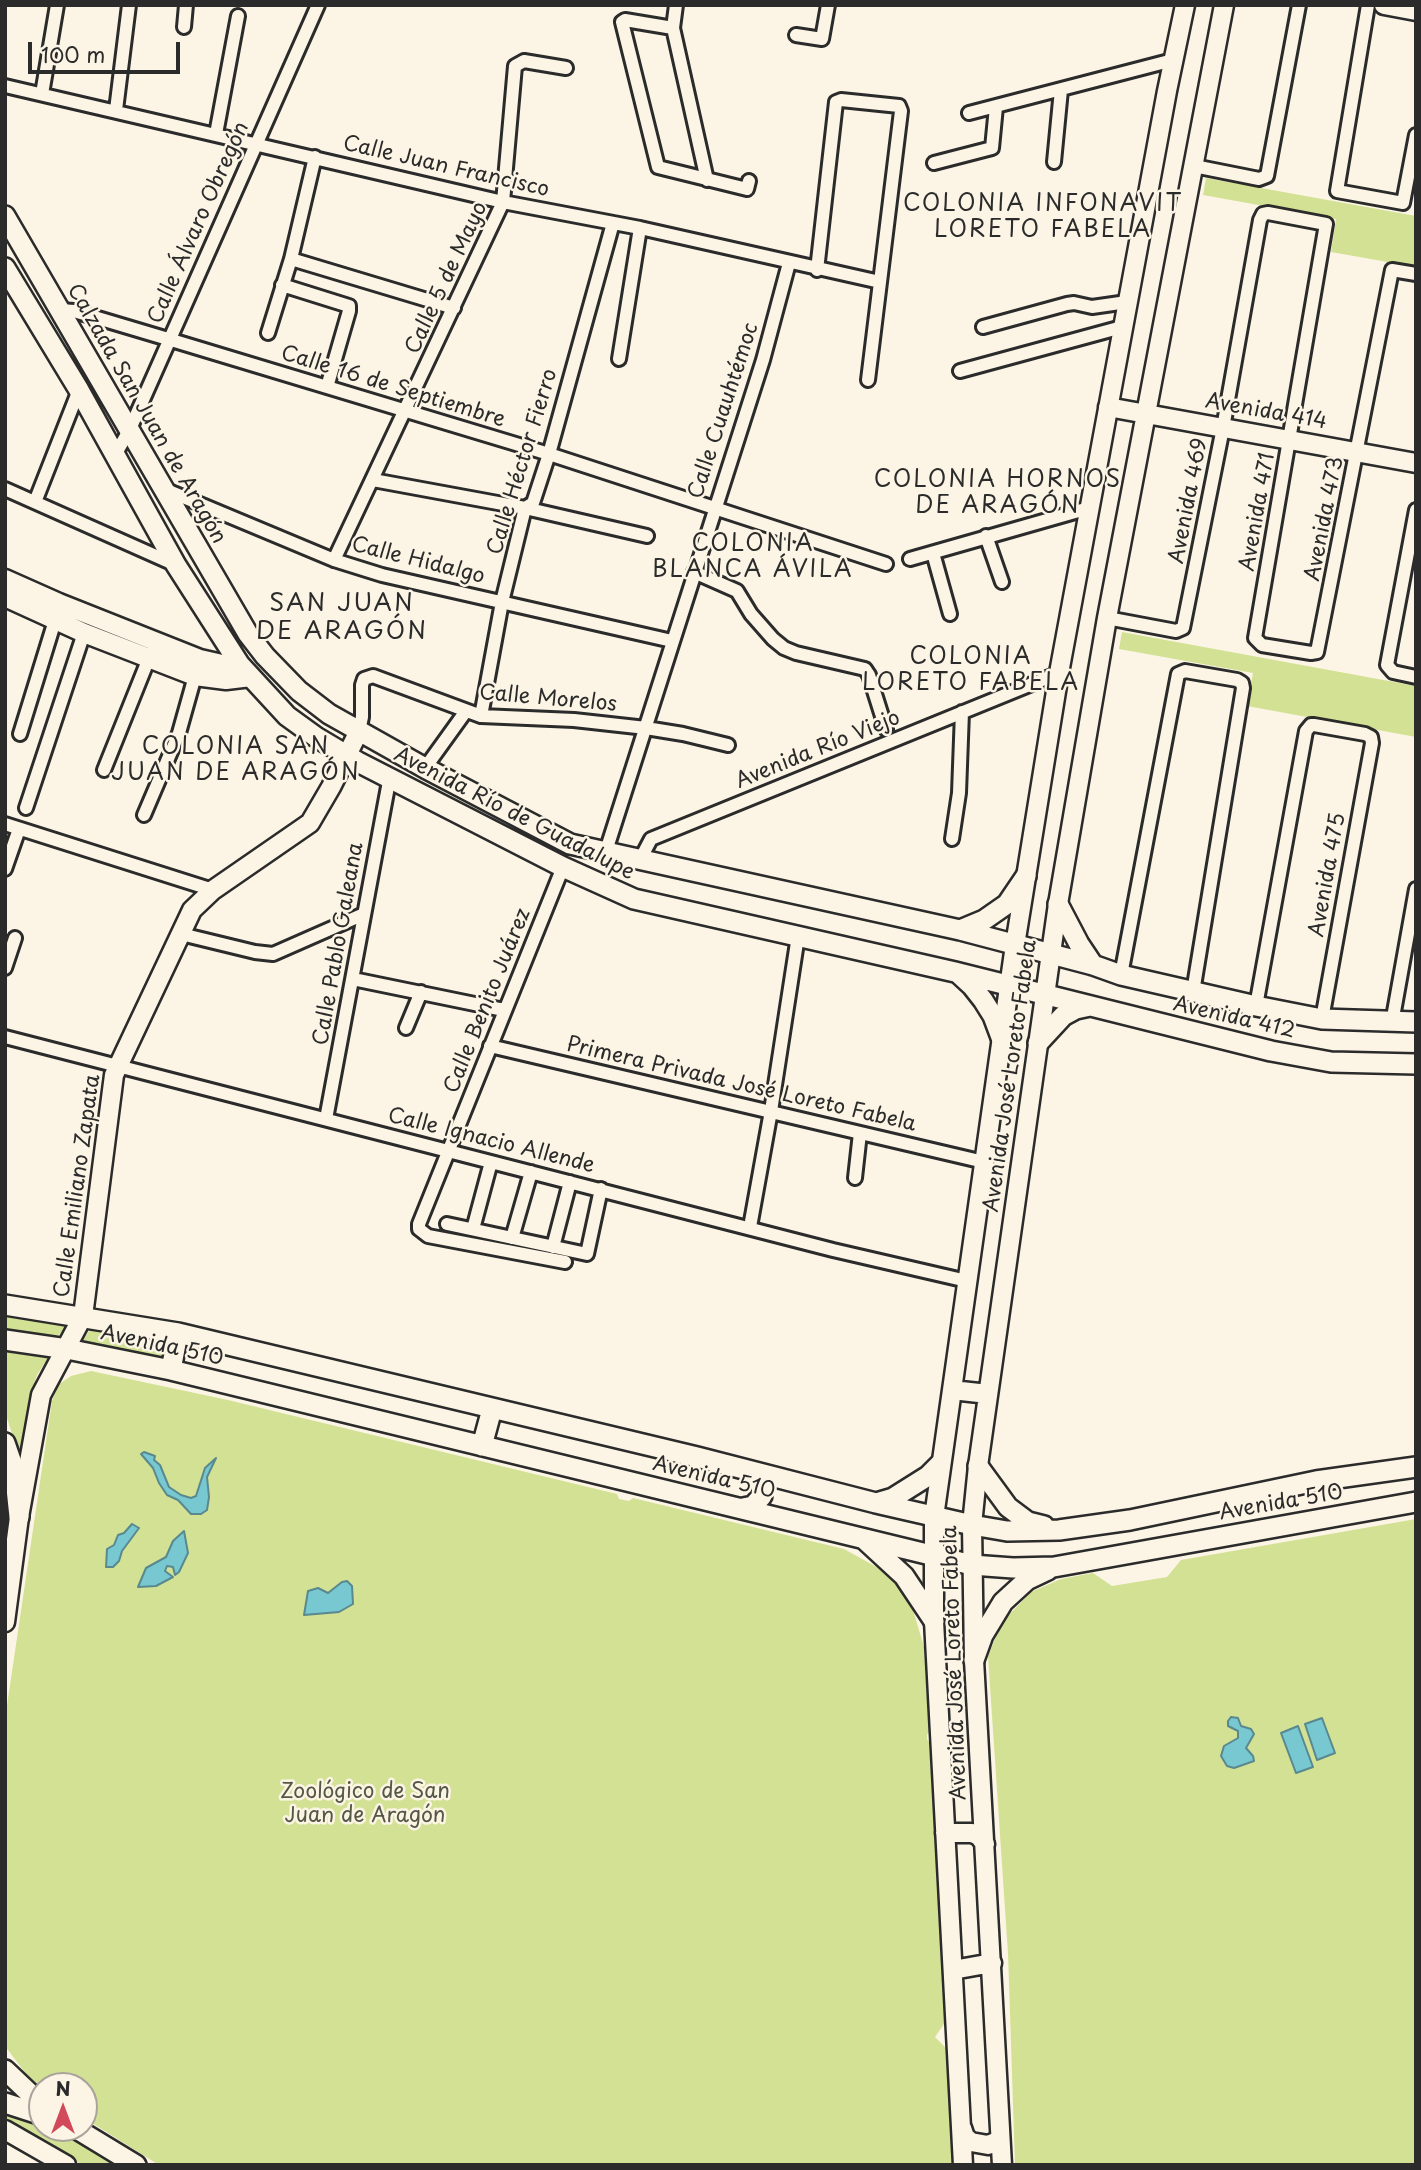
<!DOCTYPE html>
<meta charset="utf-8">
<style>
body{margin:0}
#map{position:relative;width:1421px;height:2170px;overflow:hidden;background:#fcf5e5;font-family:"Playpen Sans",sans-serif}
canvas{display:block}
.frame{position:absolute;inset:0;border:7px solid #2b2b2b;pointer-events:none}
.north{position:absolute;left:28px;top:2072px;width:70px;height:70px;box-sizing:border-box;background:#fcf5e5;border:2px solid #a8a49b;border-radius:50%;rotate:0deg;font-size:19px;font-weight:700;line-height:28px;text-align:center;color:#2b2b2b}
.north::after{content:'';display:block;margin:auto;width:24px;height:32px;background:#d1495b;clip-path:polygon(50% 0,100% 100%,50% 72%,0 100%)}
.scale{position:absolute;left:28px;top:42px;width:152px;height:32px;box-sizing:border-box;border:4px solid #2b2b2b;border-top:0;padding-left:9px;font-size:21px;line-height:24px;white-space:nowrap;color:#2b2b2b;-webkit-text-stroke:5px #fcf5e5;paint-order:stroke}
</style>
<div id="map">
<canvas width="1421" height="2170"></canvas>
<div class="frame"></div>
<div class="north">N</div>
<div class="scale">100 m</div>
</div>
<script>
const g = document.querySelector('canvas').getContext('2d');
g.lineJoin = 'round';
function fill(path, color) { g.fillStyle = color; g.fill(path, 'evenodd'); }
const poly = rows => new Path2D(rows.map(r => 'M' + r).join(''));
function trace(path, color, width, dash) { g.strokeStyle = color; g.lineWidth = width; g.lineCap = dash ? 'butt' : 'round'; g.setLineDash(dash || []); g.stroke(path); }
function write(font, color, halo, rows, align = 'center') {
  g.font = font + ' "Playpen Sans",sans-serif'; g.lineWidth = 5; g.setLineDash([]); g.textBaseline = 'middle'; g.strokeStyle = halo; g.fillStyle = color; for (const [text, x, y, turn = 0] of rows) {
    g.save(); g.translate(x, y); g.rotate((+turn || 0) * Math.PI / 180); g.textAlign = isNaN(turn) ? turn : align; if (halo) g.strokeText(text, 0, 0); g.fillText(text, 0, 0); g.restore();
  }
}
const green = poly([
 [1206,178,1416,216,1416,267,1331,252,1336,219,1203,195],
 [1122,632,1416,686,1416,737,1247,706,1253,673,1119,649],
 [5,1313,72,1321,55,1339,5,1333],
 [95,1322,171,1341,169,1357,81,1343],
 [5,1352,48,1358,37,1375,32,1390,21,1461,5,1412],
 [91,1371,228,1400,617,1494,619,1499,629,1501,633,1498,844,1549,882,1570,899,1588,913,1610,924,1647,929,1733,927,1734,927,1739,929,1742,946,2021,935,2037,947,2049,953,2165,159,2165,84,2118,84,2086,42,2086,42,2088,26,2074,5,2046,5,1719,52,1401,58,1385,71,1376],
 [1416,1519,1416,2165,1015,2165,1008,1954,988,1656,1002,1622,1031,1592,1061,1579,1093,1573,1112,1586,1167,1577,1181,1560],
 [5,2112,42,2126,42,2128,48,2128,78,2138,123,2165,83,2165,5,2119]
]);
const water = poly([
 [144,1452,155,1456,154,1460,160,1465,169,1487,181,1495,191,1498,196,1496,205,1468,216,1458,207,1477,209,1497,207,1510,201,1514,191,1514,178,1500,167,1495,159,1483,153,1468,141,1454,144,1452],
 [132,1524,139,1528,122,1551,119,1561,113,1567,106,1567,107,1549,114,1545,118,1535,124,1533,132,1524],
 [184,1531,188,1553,179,1572,175,1575,173,1567,167,1566,165,1571,173,1577,156,1586,138,1587,146,1568,166,1557,173,1541,184,1531],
 [347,1581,352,1586,353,1604,339,1612,304,1615,308,1591,318,1588,328,1593,342,1582,347,1581],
 [1231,1717,1238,1718,1241,1726,1251,1729,1254,1734,1246,1748,1253,1756,1254,1761,1234,1768,1227,1766,1221,1756,1224,1746,1238,1738,1238,1731,1228,1726,1228,1721,1231,1717],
 [1322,1718,1335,1753,1317,1760,1305,1724,1322,1718],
 [1298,1726,1313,1767,1296,1773,1281,1733,1298,1726]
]);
const street = poly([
 [676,5,673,28,707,180],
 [1368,5,1337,191,1403,203,1416,135],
 [184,27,186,5],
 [673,28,625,20,622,22,658,167,747,189,749,181],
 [796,35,822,39,828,5],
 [5,86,503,202,640,228,880,282],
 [42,94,57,5],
 [116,110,129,5],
 [969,113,1173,60],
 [216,134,238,16],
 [1054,162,1061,90],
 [934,163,992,148,996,107],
 [1194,166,1259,179,1267,176,1299,5],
 [291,259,454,308],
 [817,270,836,102,841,100,899,106,901,111,868,380],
 [282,285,349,306,349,311,327,387],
 [60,310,74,311,168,339,549,454,886,564],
 [983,327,1067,304,1074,303,1092,307,1127,302],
 [268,333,291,259,315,157],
 [619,359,640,228],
 [960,371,1122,327],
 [115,455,130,429,318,5],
 [373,480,525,508,647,536],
 [5,489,176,565],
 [164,489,334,560,382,575,672,641],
 [35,502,79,390],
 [1416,510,1387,665,1393,672,1416,677],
 [986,536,1002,582],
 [933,553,950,614],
 [910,559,1089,508],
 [334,560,503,202,515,66,524,61,566,68],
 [694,572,737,591,751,614,773,639,784,648,796,653,865,669,869,675,886,729],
 [1107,618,1176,631,1183,628,1223,428,1260,220,1263,214,1268,213,1326,224,1255,638,1262,645,1311,653,1317,652,1392,270,1416,274],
 [481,716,502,602,525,508,533,503,549,454,613,223],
 [359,731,362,717,362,685,364,679,373,676,481,716,574,720,646,728,683,734,728,745],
 [20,734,57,614],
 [425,768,466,711],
 [104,770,151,653],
 [26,808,84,633],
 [144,815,179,733,195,676],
 [5,824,213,890],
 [952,839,959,793,962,712],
 [606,851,763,360,789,263],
 [641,858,651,839,1059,673],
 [563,867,419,1224,419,1229,428,1236,565,1262],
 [5,869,19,829],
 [181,934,255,952,273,954,364,914],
 [5,968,15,938],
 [1121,975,1178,674,1185,671,1237,680,1242,683,1243,688,1193,992],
 [353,979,504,1010],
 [1256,1006,1306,731,1311,725,1314,725,1365,734,1371,737,1372,743,1322,1019],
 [1392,1023,1416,889],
 [406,1028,421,992],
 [5,1037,833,1250,967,1281],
 [490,1046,984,1162],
 [326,1119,390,776],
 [855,1178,860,1133],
 [447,1224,587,1254,601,1189],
 [750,1227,771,1111,798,936],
 [473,1229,491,1162],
 [512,1238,531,1172],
 [553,1247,570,1182]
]);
const secondary = poly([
 [1384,5,1416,11],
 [1108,407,1416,463],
 [5,579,59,603,200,659,222,664,240,665],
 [5,597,84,633,195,676,226,680,251,677],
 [952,1390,988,1394],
 [5,1622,19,1517,41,1395,83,1316,114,1075,192,910,213,890,310,823,331,787,359,731],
 [945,1833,972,1833,979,1836,985,1844],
 [953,1970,992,1963],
 [962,2128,965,2137,971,2142,988,2145,1000,2140],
 [5,2130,66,2165],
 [963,2165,934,1621,934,1517,1015,945,1059,673,1167,91,1185,5],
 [1002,2165,974,1660,972,1525,978,1466,1058,904,1107,618,1224,5]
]);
const primary = poly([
 [5,216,248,634,265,656,299,691,329,714,425,768,570,844,960,930,1093,965,1121,975,1256,1006,1322,1019,1416,1022],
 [5,268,79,390,176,565,240,665,287,716,316,737,358,762,563,867,634,899,955,972,1271,1051,1331,1062,1416,1064],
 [1058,904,1079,944,1093,965],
 [960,930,984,920,1007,904,1026,876],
 [959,974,972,986,983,1000,993,1016,1002,1040],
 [1038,1043,1063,1016,1076,1009,1090,1006],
 [5,1305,178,1333,697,1457,876,1503,972,1525,1007,1531,1059,1530,1130,1520,1316,1481,1416,1467],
 [5,1340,67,1349,171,1370,972,1565,1013,1568,1054,1567,1416,1502],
 [171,1370,178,1333],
 [5,1443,14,1469,19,1517],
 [482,1446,492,1409],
 [978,1466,1008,1507,1028,1522,1044,1526],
 [876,1503,893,1498,928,1476,940,1464],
 [743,1508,753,1506,762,1496,761,1483,755,1472],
 [865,1540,904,1576,934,1621],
 [974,1660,983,1635,1003,1602,1027,1580,1048,1570],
 [5,2070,42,2105],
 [5,2103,42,2115],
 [75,2128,136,2165]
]);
const streetNames = [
 ["Calle Juan Francisco",446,167,13],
 ["Calle Álvaro Obregón",199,223,-66],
 ["Calle 5 de Mayo",447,278,-65],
 ["Calle 16 de Septiembre",393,387,17],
 ["Calle Cuauhtémoc",724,411,-72],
 ["Avenida 414",1266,412,10],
 ["Calzada San Juan de Aragón",146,414,60],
 ["Calle Héctor Fierro",523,462,-73],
 ["Avenida 469",1189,501,-79],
 ["Avenida 471",1258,512,-80],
 ["Avenida 473",1325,519,-79],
 ["Calle Hidalgo",418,561,14],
 ["Calle Morelos",548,699,5],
 ["Avenida Río Viejo",818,750,-22],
 ["Avenida Río de Guadalupe",514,814,27],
 ["Avenida 475",1328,875,-80],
 ["Calle Pablo Galeana",339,944,-80],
 ["Calle Benito Juárez",488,1001,-68],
 ["Avenida 412",1234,1018,13],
 ["Avenida José Loreto Fabela",1011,1076,-82],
 ["Primera Privada José Loreto Fabela",741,1085,13],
 ["Calle Ignacio Allende",491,1141,14],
 ["Calle Emiliano Zapata",78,1186,-82],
 ["Avenida 510",162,1346,12],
 ["Avenida 510",714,1478,13],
 ["Avenida 510",1281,1503,-10],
 ["Avenida José Loreto Fabela",955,1663,-92]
];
const parkNames = [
 ["Zoológico de San",365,1792],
 ["Juan de Aragón",365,1816]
];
const neighbourhoodNames = [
 ["COLONIA INFONAVIT",1043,205],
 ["LORETO FABELA",1043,231],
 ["COLONIA HORNOS",998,481],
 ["DE ARAGÓN",998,507],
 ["COLONIA",753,545],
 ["BLANCA ÁVILA",753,571],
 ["COLONIA",971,658],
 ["LORETO FABELA",971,684],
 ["COLONIA SAN",236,748],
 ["JUAN DE ARAGÓN",236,774]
];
const quarterNames = [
 ["SAN JUAN",342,604],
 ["DE ARAGÓN",342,632]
];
fill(green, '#d3e194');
fill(water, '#78c8d2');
trace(water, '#59898f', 2);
trace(street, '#2b2b2b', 18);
trace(secondary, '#2b2b2b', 23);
trace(primary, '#2b2b2b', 24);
trace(street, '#fcf5e5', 12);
trace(secondary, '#fcf5e5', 18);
trace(primary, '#fcf5e5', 19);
write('21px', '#2b2b2b', '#fcf5e5', streetNames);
write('21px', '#555845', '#fcf5e5', parkNames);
g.letterSpacing = '2px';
write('23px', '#2b2b2b', '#fcf5e5', neighbourhoodNames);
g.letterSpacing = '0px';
g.letterSpacing = '2px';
write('24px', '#2b2b2b', '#fcf5e5', quarterNames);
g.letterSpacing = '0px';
</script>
